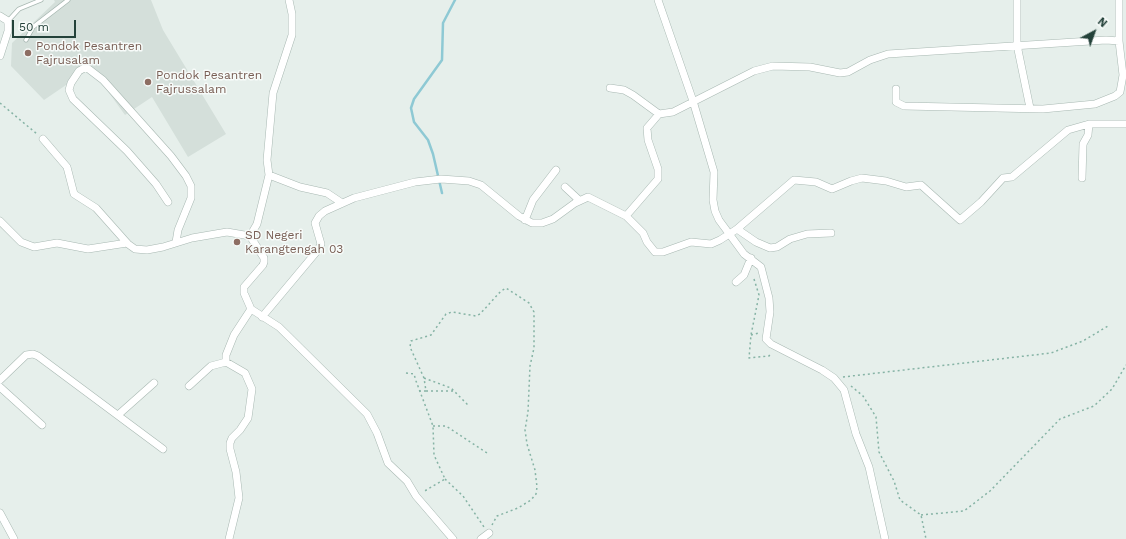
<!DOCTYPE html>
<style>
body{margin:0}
#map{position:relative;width:1126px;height:539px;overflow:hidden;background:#e6efeb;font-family:"Work Sans",sans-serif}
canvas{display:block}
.north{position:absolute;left:1074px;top:12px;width:40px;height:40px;-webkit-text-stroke:3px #f7fbf9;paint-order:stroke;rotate:41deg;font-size:11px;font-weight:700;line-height:16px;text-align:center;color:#24423a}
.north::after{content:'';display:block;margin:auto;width:14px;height:18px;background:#24423a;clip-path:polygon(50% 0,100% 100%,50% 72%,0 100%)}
.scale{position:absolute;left:12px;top:20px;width:64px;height:18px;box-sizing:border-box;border:2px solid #24423a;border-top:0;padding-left:5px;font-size:12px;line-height:14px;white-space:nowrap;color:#24423a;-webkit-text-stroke:3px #f7fbf9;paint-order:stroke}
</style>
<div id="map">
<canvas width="1126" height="539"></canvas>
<div class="north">N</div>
<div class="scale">50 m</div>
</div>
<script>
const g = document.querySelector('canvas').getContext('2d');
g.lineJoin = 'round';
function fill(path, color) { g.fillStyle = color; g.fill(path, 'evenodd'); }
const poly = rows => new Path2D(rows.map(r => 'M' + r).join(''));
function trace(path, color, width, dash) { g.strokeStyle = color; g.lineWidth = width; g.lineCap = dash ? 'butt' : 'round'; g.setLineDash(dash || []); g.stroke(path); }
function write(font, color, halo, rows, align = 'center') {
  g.font = font + ' "Work Sans",sans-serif'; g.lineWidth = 3; g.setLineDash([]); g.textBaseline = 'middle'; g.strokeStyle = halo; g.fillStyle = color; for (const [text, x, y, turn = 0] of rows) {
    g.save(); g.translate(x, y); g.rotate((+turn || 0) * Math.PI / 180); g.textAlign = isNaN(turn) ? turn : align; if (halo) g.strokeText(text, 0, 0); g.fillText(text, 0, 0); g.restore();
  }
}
const built = poly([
 [54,0,151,0,163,30,226,134,188,157,152,97,125,115,91,68,44,100,11,66,12,43,55,2]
]);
const stream = poly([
 [442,193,433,154,428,140,414,122,411,108,414,99,442,60,443,23,455,0]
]);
const path = poly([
 [0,103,37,134],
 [754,279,759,295,751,335,749,358,769,356,771,353],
 [751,335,759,333],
 [406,373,414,374,416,381,433,426,434,455,445,479,423,492],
 [843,377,1051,353,1083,341,1108,326],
 [424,378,451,388,468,405],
 [851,386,863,396,876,417,879,452,894,481,900,500,921,515,926,539],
 [419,391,426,391,424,378,410,347,411,341,431,335,446,314,452,312,476,316,480,314,501,291,506,288,529,303,534,312,534,348,530,366,528,412,525,430,527,444,535,470,537,487,536,494,531,500,518,508,497,516,492,525],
 [426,391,453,391],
 [433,426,446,426,487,453],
 [445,479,463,496,484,527],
 [921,515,964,511,990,491,1060,419,1094,406,1112,389,1126,365]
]);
const service = poly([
 [8,21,19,9,41,0],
 [26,40,33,27,68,0]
]);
const minor = poly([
 [658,0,693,101,714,172,713,200,715,211,719,220,744,254,761,267,769,298,770,312,766,339,771,344,822,370,834,378,844,390,856,434,869,467,885,539],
 [1017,0,1017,45,1030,108],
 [0,16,8,21,8,31,0,56],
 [1119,41,1119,0],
 [610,88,624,90,633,95,659,114,673,112,754,71,773,66,810,67,840,73,848,72,870,60,888,54,1106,40,1119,41,1123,75,1120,92,1115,96,1095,104,1043,109,904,106,896,102,896,89],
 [43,139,67,167,74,194,96,208,128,244,135,249,147,250,163,247,192,238,227,232,250,236],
 [269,175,300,187,327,193,342,203],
 [1082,178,1083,144,1088,135,1089,124],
 [565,187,579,200],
 [168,202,156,184,127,151,73,99,69,90,71,83,79,71,86,67,103,80,171,156,186,176,191,186,191,198,178,230,176,242],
 [626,216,658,179,658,169,648,140,647,128,659,114],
 [525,220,533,200,556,170],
 [0,221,21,242,34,247,57,243,88,249,127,243],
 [737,229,756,242,770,248,777,247,790,239,807,234,831,233],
 [736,282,744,275,751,258],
 [251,309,279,327,367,414,377,433,388,463,407,481,416,496,453,539],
 [262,317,318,250,321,244,315,223,319,216,325,211,354,198,415,182,441,179,469,181,481,185,519,216,532,223,542,223,553,219,575,203,588,197,626,216,643,233,647,242,655,252,663,252,691,242,711,244,720,240,737,229,794,180,816,182,832,189,851,181,862,178,886,181,906,187,921,185,960,220,981,202,1003,178,1012,177,1068,130,1089,124,1126,124],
 [0,380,26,355,33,354,38,356,163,449],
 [189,386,211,366,226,362],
 [0,387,42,425],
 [118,415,154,383],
 [0,513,14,539],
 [229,539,239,498,236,472,230,449,230,443,232,438,240,430,248,418,252,389,245,373,226,362,226,355,234,335,251,309,244,293,244,287,263,265,264,262,264,258,250,236,257,224,269,175,267,160,273,93,292,35,292,14,289,0],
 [481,539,489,533]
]);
const markers = [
 [28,53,4,"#8d6e63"],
 [148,82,4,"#8d6e63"],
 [237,242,4,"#8d6e63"]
];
const educationNames = [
 ["Pondok Pesantren",36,46],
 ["Fajrusalam",36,60],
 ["Pondok Pesantren",156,75],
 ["Fajrussalam",156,89],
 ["SD Negeri",245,235],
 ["Karangtengah 03",245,249]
];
fill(built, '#d4dfda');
trace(stream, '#8ec9d4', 2.5);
trace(service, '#a8b8b2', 5);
trace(minor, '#a8b8b2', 8);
trace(path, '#86b3a5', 1.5, [2, 3]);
trace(service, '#fff', 3.5);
trace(minor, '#fff', 7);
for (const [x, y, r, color] of markers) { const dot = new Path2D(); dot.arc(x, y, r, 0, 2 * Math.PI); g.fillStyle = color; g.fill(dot); trace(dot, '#f7fbf9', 1.5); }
write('12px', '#785e54', '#f7fbf9', educationNames, 'left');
</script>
